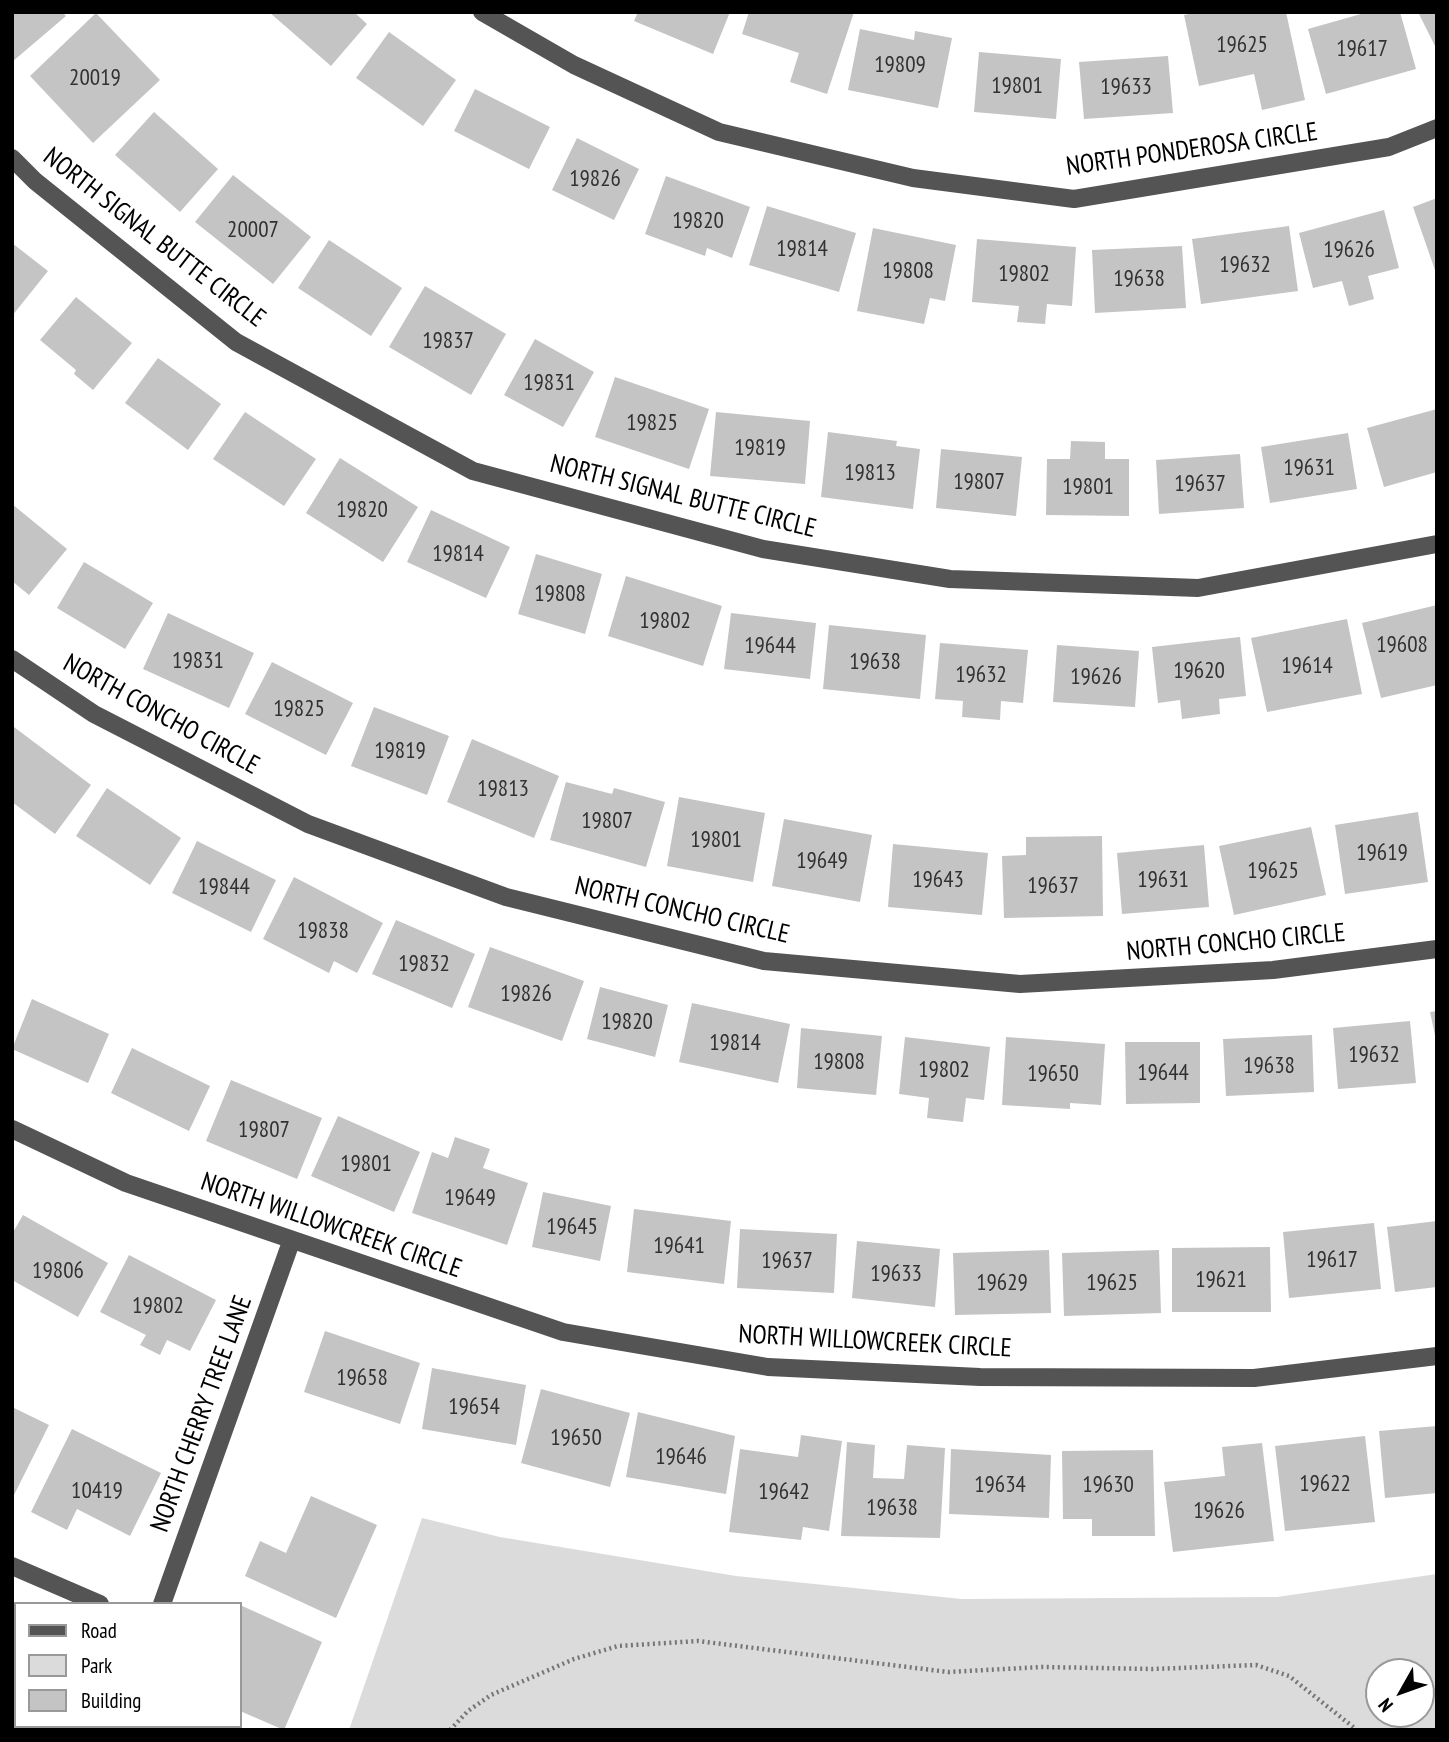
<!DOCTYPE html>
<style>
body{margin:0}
#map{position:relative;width:1449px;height:1742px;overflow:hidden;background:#fff;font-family:"PT Sans Narrow",sans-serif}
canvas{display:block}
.frame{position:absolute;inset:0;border:14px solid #000;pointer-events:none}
.legend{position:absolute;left:14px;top:1602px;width:228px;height:126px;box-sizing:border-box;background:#fff;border:2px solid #999;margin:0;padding:9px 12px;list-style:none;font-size:21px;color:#000}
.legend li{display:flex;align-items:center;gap:14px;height:35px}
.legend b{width:35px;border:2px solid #999}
.north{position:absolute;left:1365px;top:1658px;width:70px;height:70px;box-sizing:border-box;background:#fff;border:2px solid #999;border-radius:50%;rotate:230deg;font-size:19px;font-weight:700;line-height:28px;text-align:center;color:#000}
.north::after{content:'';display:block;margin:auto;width:24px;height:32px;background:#000;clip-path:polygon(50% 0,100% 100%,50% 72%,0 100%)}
</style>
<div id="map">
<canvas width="1449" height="1742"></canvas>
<div class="frame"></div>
<ul class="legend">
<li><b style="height:9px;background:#545454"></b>Road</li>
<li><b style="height:19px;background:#dbdbdb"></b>Park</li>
<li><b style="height:19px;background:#c4c4c4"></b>Building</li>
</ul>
<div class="north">N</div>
</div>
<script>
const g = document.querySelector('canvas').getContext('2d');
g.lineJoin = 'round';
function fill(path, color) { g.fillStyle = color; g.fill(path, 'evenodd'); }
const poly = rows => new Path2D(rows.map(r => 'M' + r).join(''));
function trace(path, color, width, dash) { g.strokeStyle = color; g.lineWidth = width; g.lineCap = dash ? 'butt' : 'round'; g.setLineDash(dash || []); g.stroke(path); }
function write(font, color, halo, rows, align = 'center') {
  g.font = font + ' "PT Sans Narrow",sans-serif'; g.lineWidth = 5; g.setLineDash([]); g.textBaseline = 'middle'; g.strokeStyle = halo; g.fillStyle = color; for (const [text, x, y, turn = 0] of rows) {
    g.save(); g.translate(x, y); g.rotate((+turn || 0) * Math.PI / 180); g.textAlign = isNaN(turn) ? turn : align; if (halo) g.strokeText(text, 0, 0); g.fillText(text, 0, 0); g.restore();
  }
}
const green = poly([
 [422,1518,500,1537,736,1576,962,1599,1277,1597,1437,1574,1437,1730,349,1730],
 [1379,1672,1421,1672,1421,1714,1379,1714]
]);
const building = poly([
 [12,12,62,12,66,16,12,62],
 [269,12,354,12,367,24,331,66],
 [638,12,730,12,713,54,634,21],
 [749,12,854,12,827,94,790,82,799,53,742,34],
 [1198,12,1286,12,1305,100,1262,110,1254,74,1199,86,1184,15],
 [1368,12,1400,12,1416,69,1326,94,1308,29],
 [1418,12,1437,12,1437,50],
 [96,13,160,80,93,143,30,76],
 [860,29,914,40,915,31,952,38,938,108,848,90],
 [389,32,456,80,423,126,356,78],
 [979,52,1061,59,1056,119,974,112],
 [1168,56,1173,113,1084,119,1079,62],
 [475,89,550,127,529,169,454,131],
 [154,112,218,169,180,212,115,155],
 [577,138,639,169,614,220,552,190],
 [233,175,311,237,273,284,195,222],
 [666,176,750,207,732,258,707,248,705,256,645,234],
 [1437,198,1437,273,1436,273,1413,207],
 [767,206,856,233,839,292,749,265],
 [1384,210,1399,268,1368,276,1374,299,1349,306,1342,281,1313,288,1299,233],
 [1289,226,1298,291,1201,304,1192,239],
 [873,228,956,245,945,301,930,298,924,324,857,311],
 [977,239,1076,247,1072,306,1047,304,1045,324,1017,322,1019,306,972,302],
 [329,240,402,288,371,336,298,288],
 [12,243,48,271,12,316],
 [1182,246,1186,308,1095,313,1092,250],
 [425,286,506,334,471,395,389,347],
 [76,297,132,343,93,390,74,374,76,370,40,340],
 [535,339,594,372,563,427,504,395],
 [158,358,221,404,188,450,125,403],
 [615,377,709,409,689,469,595,437],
 [1437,409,1437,472,1384,487,1367,428],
 [245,412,316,459,284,506,213,459],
 [716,412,810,421,805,484,710,476],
 [828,432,897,441,896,446,920,449,913,509,821,497],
 [1348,433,1357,489,1270,503,1261,447],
 [1071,441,1105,442,1105,459,1129,459,1129,516,1046,515,1047,459,1070,459],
 [941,449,1022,457,1016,516,936,508],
 [1240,454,1244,508,1159,514,1156,460],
 [340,458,418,507,383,562,306,513],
 [12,504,67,549,29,595,12,581],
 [431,510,510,547,486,598,407,562],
 [536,554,602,574,585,634,518,614],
 [84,562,153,603,125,649,57,608],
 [626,576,722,606,703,666,608,636],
 [1437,605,1437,685,1381,698,1362,623],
 [168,613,254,653,229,708,143,669],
 [731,613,816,623,810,679,724,669],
 [1347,619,1362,694,1267,712,1251,638],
 [829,625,926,635,920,699,823,689],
 [1240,637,1246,696,1219,699,1220,714,1182,719,1180,700,1158,703,1152,647],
 [940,643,1028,650,1023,703,1001,701,1000,720,962,717,963,701,935,699],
 [1057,645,1139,651,1135,707,1053,702],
 [272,662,353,703,326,755,245,714],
 [374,707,449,736,427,795,351,766],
 [14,727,91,785,55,834,12,802],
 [472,739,559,776,534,838,447,802],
 [566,782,612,794,614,788,665,802,646,867,550,840],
 [107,788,181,838,150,885,76,836],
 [679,797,765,813,753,882,667,866],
 [1418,812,1428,882,1345,894,1335,825],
 [784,819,872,835,860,902,772,886],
 [1311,827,1326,895,1234,915,1219,846],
 [1102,836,1103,916,1004,918,1002,856,1026,855,1026,837],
 [197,841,276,880,251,932,172,893],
 [893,844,988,853,982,915,888,907],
 [1204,845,1209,907,1122,914,1117,853],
 [294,877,383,923,357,973,334,961,329,973,263,939],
 [396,920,475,954,452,1008,372,974],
 [490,947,584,981,562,1041,468,1007],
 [600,987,668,1005,655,1057,587,1039],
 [32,999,109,1034,88,1083,12,1049],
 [692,1003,790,1024,778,1083,679,1062],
 [1437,1011,1437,1040,1436,1040,1430,1012],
 [1410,1021,1416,1083,1338,1089,1333,1028],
 [801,1028,882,1036,876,1095,797,1088],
 [1312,1035,1314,1092,1226,1096,1223,1039],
 [905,1037,990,1047,984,1100,966,1098,963,1122,927,1118,929,1098,899,1094],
 [1006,1037,1105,1044,1101,1105,1070,1103,1070,1109,1002,1105],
 [1125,1042,1200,1042,1200,1103,1126,1104],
 [132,1048,210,1086,189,1131,111,1093],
 [231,1080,322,1118,297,1179,206,1141],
 [338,1116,420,1152,394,1212,311,1176],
 [455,1137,490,1149,483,1168,528,1183,507,1245,412,1213,432,1152,448,1158],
 [543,1192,611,1206,600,1261,532,1247],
 [634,1209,731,1221,724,1284,627,1272],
 [23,1215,108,1263,78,1317,12,1280,12,1234],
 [1437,1221,1437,1287,1395,1292,1387,1227],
 [1374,1223,1381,1289,1289,1298,1283,1232],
 [740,1229,837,1234,834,1293,737,1288],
 [857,1241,940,1249,935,1307,852,1298],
 [1270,1247,1271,1312,1172,1312,1172,1248],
 [1049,1250,1051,1313,955,1315,953,1253],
 [1159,1250,1161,1313,1064,1316,1062,1253],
 [129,1255,216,1300,190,1351,167,1340,160,1355,140,1345,146,1335,100,1312],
 [325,1331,420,1363,400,1424,304,1392],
 [432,1368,526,1385,516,1445,422,1429],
 [541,1389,630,1413,610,1487,521,1463],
 [12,1407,49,1425,12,1499],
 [638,1412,735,1436,726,1494,626,1477],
 [1437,1426,1437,1493,1385,1498,1379,1431],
 [72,1429,161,1473,130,1536,77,1509,67,1530,31,1512],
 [801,1435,842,1441,829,1531,803,1527,801,1540,729,1532,740,1449,798,1457],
 [1365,1436,1375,1522,1285,1531,1275,1446],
 [847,1442,875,1445,873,1478,904,1479,907,1445,945,1448,940,1538,841,1536],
 [1262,1443,1274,1541,1173,1552,1164,1482,1225,1476,1222,1447],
 [951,1449,1051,1455,1049,1518,949,1514],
 [1153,1450,1155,1536,1092,1536,1092,1519,1063,1519,1062,1451],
 [311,1496,377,1525,336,1618,245,1576,260,1541,286,1553],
 [240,1605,322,1642,284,1730,240,1711],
 [12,1629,16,1631,16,1726,50,1726,49,1730,12,1730],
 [197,1726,238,1726,245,1730,196,1730]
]);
const path = poly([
 [450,1730,468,1711,491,1695,574,1659,618,1646,698,1641,948,1672,1042,1667,1153,1669,1256,1665,1289,1676,1357,1730]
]);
const minor = poly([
 [482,12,574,65,719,132,913,178,1074,199,1389,147,1437,128],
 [12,158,35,181,236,342,473,471,763,549,950,579,1198,588,1437,544],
 [12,659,94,714,308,824,506,897,764,961,1020,984,1273,970,1437,949],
 [12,1129,126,1183,563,1332,768,1367,980,1377,1254,1378,1437,1356],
 [12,1566,100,1604],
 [162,1604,291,1242],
 [117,1730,118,1726]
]);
const numberNames = [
 ["19625",1242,45],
 ["19617",1362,49],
 ["19809",900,65],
 ["20019",95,78],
 ["19801",1017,86],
 ["19633",1126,87],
 ["19826",595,179],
 ["19820",698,221],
 ["20007",253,230],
 ["19814",802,249],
 ["19626",1349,250],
 ["19632",1245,265],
 ["19808",908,271],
 ["19802",1024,274],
 ["19638",1139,279],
 ["19837",448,341],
 ["19831",549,383],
 ["19825",652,423],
 ["19819",760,448],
 ["19631",1309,468],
 ["19813",870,473],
 ["19807",979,482],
 ["19637",1200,484],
 ["19801",1088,487],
 ["19820",362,510],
 ["19814",458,554],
 ["19808",560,594],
 ["19802",665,621],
 ["19608",1402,645],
 ["19644",770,646],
 ["19831",198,661],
 ["19638",875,662],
 ["19614",1307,666],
 ["19620",1199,671],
 ["19632",981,675],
 ["19626",1096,677],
 ["19825",299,709],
 ["19819",400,751],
 ["19813",503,789],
 ["19807",607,821],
 ["19801",716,840],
 ["19619",1382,853],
 ["19649",822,861],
 ["19625",1273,871],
 ["19643",938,880],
 ["19631",1163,880],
 ["19637",1053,886],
 ["19844",224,887],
 ["19838",323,931],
 ["19832",424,964],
 ["19826",526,994],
 ["19820",627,1022],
 ["19814",735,1043],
 ["19632",1374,1055],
 ["19808",839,1062],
 ["19638",1269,1066],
 ["19802",944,1070],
 ["19644",1163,1073],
 ["19650",1053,1074],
 ["19807",264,1130],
 ["19801",366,1164],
 ["19649",470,1198],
 ["19645",572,1227],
 ["19641",679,1246],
 ["19617",1332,1260],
 ["19637",787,1261],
 ["19806",58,1271],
 ["19633",896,1274],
 ["19621",1221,1280],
 ["19629",1002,1283],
 ["19625",1112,1283],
 ["19802",158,1306],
 ["19658",362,1378],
 ["19654",474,1407],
 ["19650",576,1438],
 ["19646",681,1457],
 ["19622",1325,1484],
 ["19634",1000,1485],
 ["19630",1108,1485],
 ["10419",97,1491],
 ["19642",784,1492],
 ["19638",892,1508],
 ["19626",1219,1511]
];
const streetNames = [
 ["NORTH PONDEROSA CIRCLE",1192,150,-8],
 ["NORTH SIGNAL BUTTE CIRCLE",154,238,38],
 ["NORTH SIGNAL BUTTE CIRCLE",683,497,14],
 ["NORTH CONCHO CIRCLE",161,715,29],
 ["NORTH CONCHO CIRCLE",682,911,13],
 ["NORTH CONCHO CIRCLE",1236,943,-5],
 ["NORTH WILLOWCREEK CIRCLE",331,1226,19],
 ["NORTH WILLOWCREEK CIRCLE",875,1342,3],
 ["NORTH CHERRY TREE LANE",202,1414,-70]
];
fill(green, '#dbdbdb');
fill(building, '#c4c4c4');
trace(path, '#767676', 4.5, [2, 3.5]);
trace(minor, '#545454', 18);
write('23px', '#313131', null, numberNames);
write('26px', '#000', '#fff', streetNames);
</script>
